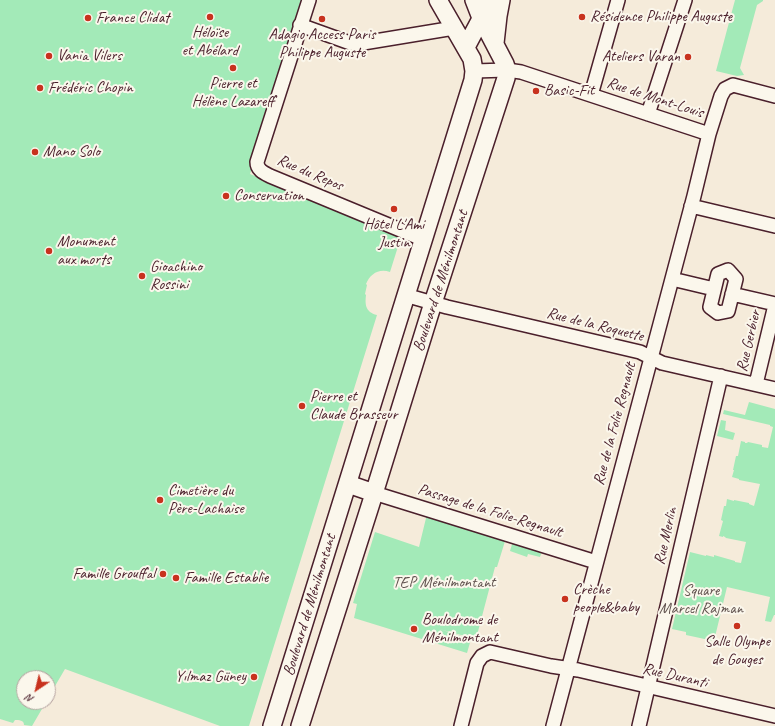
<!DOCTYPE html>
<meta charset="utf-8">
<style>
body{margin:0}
#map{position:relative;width:775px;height:726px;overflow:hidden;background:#f5ebda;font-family:Caveat,sans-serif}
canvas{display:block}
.north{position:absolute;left:16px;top:670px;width:40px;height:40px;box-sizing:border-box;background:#fbf7ec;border:1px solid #b4a19f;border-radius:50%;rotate:215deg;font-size:11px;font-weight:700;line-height:16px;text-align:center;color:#4a1f2b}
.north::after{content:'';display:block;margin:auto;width:14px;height:18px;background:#c8321e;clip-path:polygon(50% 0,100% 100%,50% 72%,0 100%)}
</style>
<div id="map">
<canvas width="775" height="726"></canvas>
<div class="north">N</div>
</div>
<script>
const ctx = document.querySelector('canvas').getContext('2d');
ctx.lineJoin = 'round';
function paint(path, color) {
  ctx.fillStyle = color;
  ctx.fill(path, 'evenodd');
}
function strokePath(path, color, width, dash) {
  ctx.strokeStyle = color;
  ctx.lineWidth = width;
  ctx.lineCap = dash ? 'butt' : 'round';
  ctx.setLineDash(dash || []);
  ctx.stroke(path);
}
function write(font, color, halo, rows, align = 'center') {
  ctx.font = font + ' Caveat,sans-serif';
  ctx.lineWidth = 4;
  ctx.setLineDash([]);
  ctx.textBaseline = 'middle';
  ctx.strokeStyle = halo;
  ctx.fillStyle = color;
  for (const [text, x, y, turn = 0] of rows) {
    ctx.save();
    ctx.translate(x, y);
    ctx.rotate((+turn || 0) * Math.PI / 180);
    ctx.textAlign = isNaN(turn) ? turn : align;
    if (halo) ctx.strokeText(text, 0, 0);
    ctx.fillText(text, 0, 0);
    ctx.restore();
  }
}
const green = new Path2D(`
 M0,0h304l-54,174 151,63 -11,35c-11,-4 -20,2 -24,12l1,1 -2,9 1,1c-1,9 -1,17 11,20l-128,411h-29l-155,-57 -17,29v-20h-24v24h22l-14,24 -8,-1c0,-5 -5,-5 -9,-5l-2,3 -13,-4z
 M735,0h28v1l-6,4 -17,63 4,7 -7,1 -21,-5z
 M749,402l26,7v206h-1l-3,7 -6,-1 5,-24 -43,-10 -13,54 -28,-6v-3l-14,-3 18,-77 16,4v-1l8,2v-2l21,6v1l6,1 5,-21 -20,-4 -1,-1 -2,-1v1l-4,-1 4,-15 -2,-1 3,-14h2l1,-7 7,2v-1l15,3v1l5,2 6,-22 -21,-4v-1l-7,-2 2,-7h-1l3,-14h2l3,-15 4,1v1h2l1,-1 14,3v2l6,1 5,-21 -3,-1v-1l-47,-11 1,-4 21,5z
 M721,420l5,1 -1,9 10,3 -2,7 -16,-4z
 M427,514l79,24 -9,29h-2l-19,72 -37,-10 32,10 -4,14 -113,-35 3,-14 -4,-1 22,-71 44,15z
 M513,541l29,10 -2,6 -12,-3 -1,3 -17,-6z`);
const minor = new Path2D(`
 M309,0l-52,162c0,8 7,11 13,14l145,60 9,3
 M300,25l50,18 7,1 97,-16
 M474,71l33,-1 14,2 188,62
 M591,95l27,-95
 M648,114l37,-114
 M691,206l84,20
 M728,270l8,9 -8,32 -10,2 -8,-6 8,-33z
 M672,279l42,10
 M732,294l43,10
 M405,295l42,12 35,8 158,37 22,11 113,26
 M756,384l19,-79
 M374,493l222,69
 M461,726l16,-63 5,-7 8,-4 61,14 27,4 197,46
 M553,726l98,-368 4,-15 39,-147 15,-62 12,-38 4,-7 8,-4 42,11
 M639,726l82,-350`);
const major = new Path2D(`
 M495,43l3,-27 3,-16
 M466,47l25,-47
 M348,484l26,9
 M272,726l201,-646 1,-9 -2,-12 -34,-59
 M300,726l72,-226 61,-197 73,-225 1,-8 -2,-6 -24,-46 -7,-18`);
const markers = [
 [210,17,4,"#c8321e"],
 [582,17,4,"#c8321e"],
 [88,18,4,"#c8321e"],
 [322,19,4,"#c8321e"],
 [49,56,4,"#c8321e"],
 [688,57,4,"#c8321e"],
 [233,68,4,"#c8321e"],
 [40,88,4,"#c8321e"],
 [536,91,4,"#c8321e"],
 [35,152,4,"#c8321e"],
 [226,196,4,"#c8321e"],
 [394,209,4,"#c8321e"],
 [49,251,4,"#c8321e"],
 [142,276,4,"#c8321e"],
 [302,406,4,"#c8321e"],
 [160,500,4,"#c8321e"],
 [163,574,4,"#c8321e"],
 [176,578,4,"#c8321e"],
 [565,599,4,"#c8321e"],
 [737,626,4,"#c8321e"],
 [414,629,4,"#c8321e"],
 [254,677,4,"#c8321e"]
];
const poiNames = [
 ["Résidence Philippe Auguste",590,17],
 ["France Clidat",96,18],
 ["Héloïse",210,33,"center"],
 ["et Abélard",210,51,"center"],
 ["Adagio Access Paris",322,35,"center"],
 ["Philippe Auguste",322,53,"center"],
 ["Vania Vilers",57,56],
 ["Ateliers Varan",680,57,"right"],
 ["Pierre et",233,84,"center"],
 ["Hélène Lazareff",233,102,"center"],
 ["Frédéric Chopin",48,88],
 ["Basic-Fit",544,91],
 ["Mano Solo",43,152],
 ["Conservation",234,196],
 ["Hôtel L'Ami",394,225,"center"],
 ["Justin",394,243,"center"],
 ["Monument",57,242],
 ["aux morts",57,260],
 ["Gioachino",150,267],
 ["Rossini",150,285],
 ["Pierre et",310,397],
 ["Claude Brasseur",310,415],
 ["Cimetière du",168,491],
 ["Père-Lachaise",168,509],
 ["Famille Grouffal",155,574,"right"],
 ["Famille Establie",184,578],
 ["Crèche",573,590],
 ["people&baby",573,608],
 ["Boulodrome de",422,620],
 ["Ménilmontant",422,638],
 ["Salle Olympe",737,642,"center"],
 ["de Gouges",737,660,"center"],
 ["Yılmaz Güney",246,677,"right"]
];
const streetNames = [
 ["Rue de Mont-Louis",655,98,18],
 ["Rue du Repos",310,173,23],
 ["Boulevard de Ménilmontant",441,281,-72],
 ["Rue de la Roquette",595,325,14],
 ["Rue Gerbier",749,341,-77],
 ["Rue de la Folie Regnault",615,424,-75],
 ["Passage de la Folie-Regnault",490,511,17],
 ["Rue Merlin",666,536,-77],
 ["Boulevard de Ménilmontant",310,605,-73],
 ["Rue Duranti",675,676,13]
];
const parkNames = [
 ["TEP Ménilmontant",444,583],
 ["Square",701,591],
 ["Marcel Rajman",701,609]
];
paint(green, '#a3eab8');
strokePath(minor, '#4a1f2b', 16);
strokePath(major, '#4a1f2b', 20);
strokePath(minor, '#fbf7ec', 13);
strokePath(major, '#fbf7ec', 17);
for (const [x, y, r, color] of markers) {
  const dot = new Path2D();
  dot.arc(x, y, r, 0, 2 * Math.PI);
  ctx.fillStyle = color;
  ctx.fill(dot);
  strokePath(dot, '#fbf7ec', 1.5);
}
write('16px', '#4a1f2b', '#fbf7ec', poiNames, 'left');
write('16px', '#4a1f2b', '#fbf7ec', streetNames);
write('16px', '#60524e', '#fbf7ec', parkNames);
</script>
